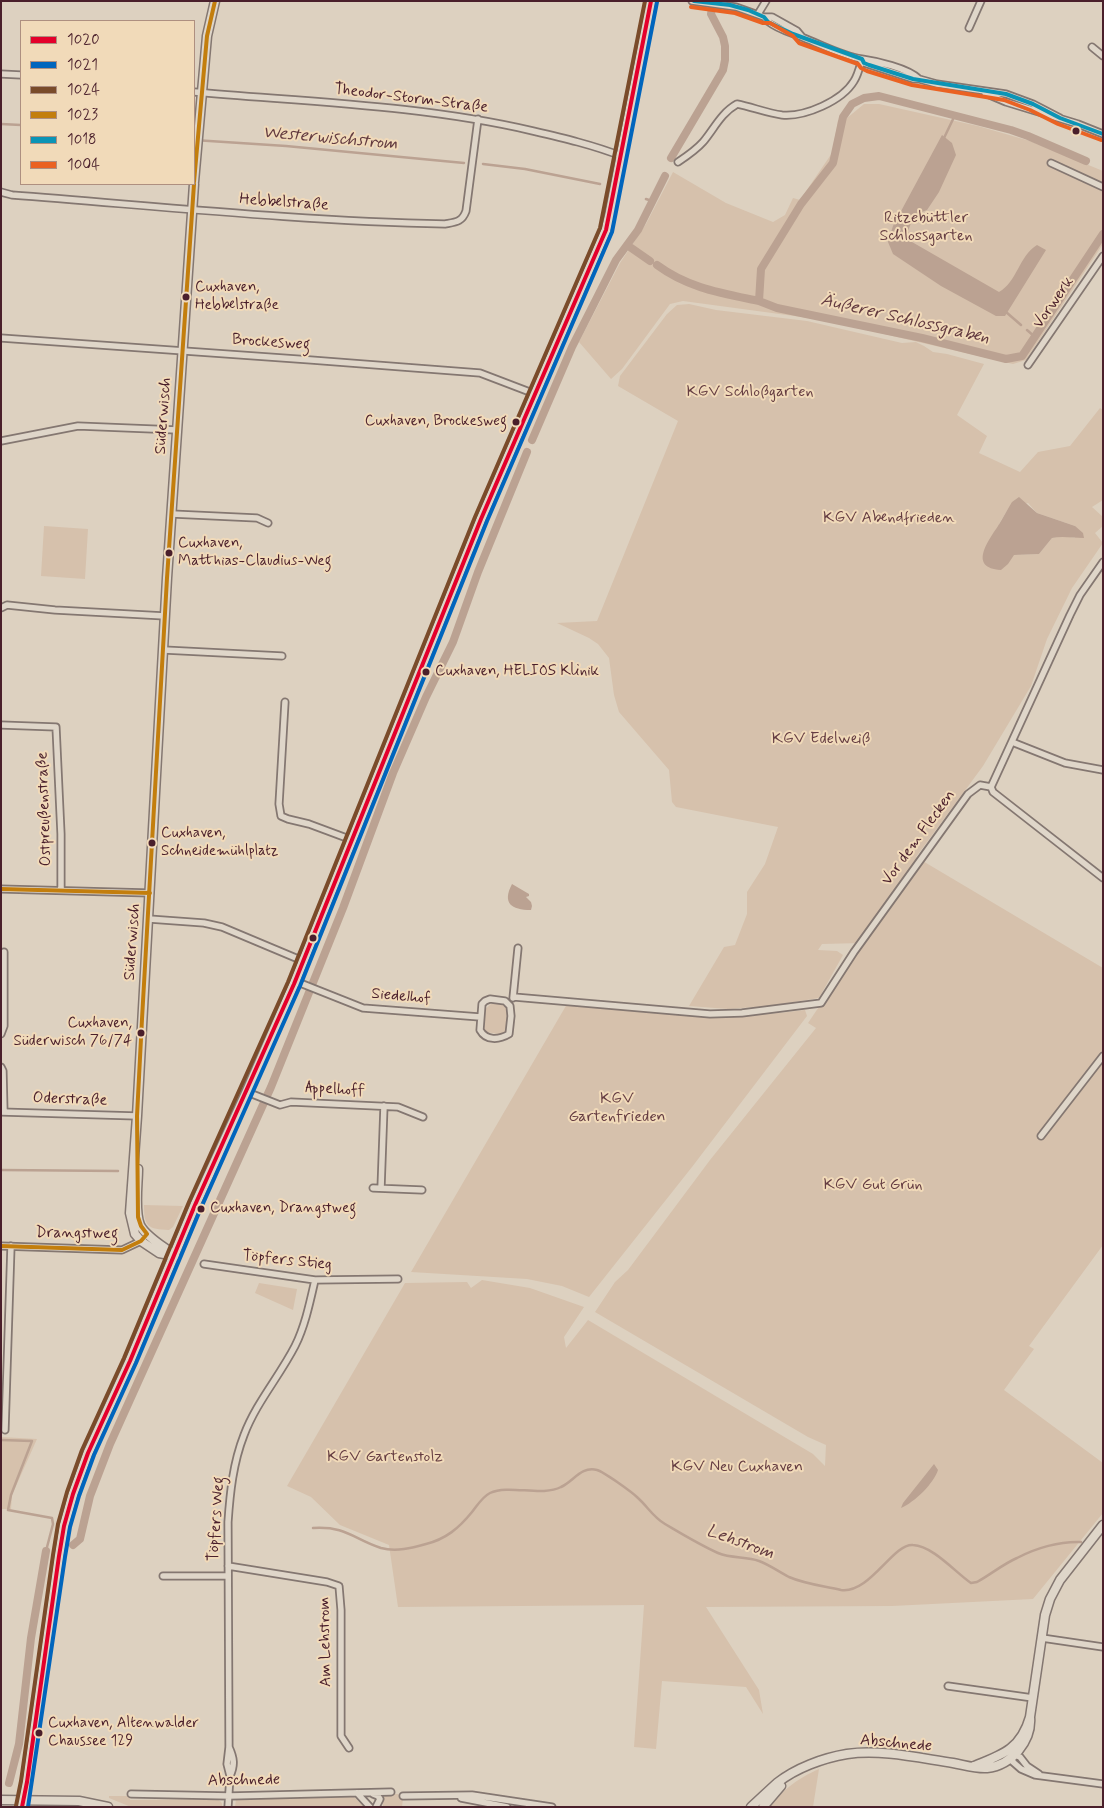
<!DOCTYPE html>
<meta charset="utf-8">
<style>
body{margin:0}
#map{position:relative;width:1104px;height:1808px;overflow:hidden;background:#ddd1c0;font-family:Mynerve,sans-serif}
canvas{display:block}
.frame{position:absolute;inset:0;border:2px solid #4a1f2b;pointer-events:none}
.legend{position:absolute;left:20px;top:20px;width:175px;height:165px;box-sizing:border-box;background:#f1dab9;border:1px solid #ae8f80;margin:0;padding:6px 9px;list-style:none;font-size:15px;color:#4a1f2b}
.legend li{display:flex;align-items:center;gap:10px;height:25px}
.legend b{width:25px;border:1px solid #ae8f80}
</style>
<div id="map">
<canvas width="1104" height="1808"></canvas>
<div class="frame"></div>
<ul class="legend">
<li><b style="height:6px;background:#e4002b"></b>1020</li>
<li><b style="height:6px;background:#0065bd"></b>1021</li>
<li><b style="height:6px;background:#7a4b2a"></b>1024</li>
<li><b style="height:6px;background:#c37e0d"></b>1023</li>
<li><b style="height:6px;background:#0b94b6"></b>1018</li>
<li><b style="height:6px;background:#ea6222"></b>1004</li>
</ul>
</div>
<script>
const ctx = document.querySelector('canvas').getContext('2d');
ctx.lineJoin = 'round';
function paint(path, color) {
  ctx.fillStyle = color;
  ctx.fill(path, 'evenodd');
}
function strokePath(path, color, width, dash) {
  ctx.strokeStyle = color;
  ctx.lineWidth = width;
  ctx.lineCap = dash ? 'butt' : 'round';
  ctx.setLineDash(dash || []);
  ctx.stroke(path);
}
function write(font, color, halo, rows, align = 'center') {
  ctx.font = font + ' Mynerve,sans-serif';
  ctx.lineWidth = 4;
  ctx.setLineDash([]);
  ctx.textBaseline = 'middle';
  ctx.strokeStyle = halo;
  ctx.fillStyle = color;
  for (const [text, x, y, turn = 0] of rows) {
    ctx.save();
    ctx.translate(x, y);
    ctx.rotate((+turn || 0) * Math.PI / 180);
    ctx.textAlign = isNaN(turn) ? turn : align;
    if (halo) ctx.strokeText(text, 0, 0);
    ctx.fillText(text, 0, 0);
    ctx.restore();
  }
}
const green = new Path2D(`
 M864,104h15l99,22 52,15 73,30v73l-77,116 -13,4 -168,-39 -36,-7 -126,-17 -13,3 -48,65 -11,10 -32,-37 41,-79 26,-39 27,-52 53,31 47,19 12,-7 8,-17 7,2 32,-47 6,-33 9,-2z
 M689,304l27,6 91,11 95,22 14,-1 8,4 9,6 14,2 37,10 -27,51 30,21 -8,17 41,19 18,-20 32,-6 30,-38 3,2v90l-11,7 11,10v9l-8,7 8,10 -31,45 -25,51 -16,47 -48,80 -67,91 187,111v277l-74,101 5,3 -30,41 99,73v50l-70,86 -141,7 -186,1 53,83 4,24 -17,-27 -84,-6 -6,68 -22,-2 10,-142 -246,2 -9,-62 -49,-20 -29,-28 -24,-11 118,-203 62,-1 4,6 11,-8 48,8 54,19 -20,30 2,11 22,-28 225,134 12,12 1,-21 -18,-8 -213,-125 20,-30 13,-12 82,-110 106,-132 -8,-5 54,-80 -40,1 -4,6 19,1 6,4 -24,43 -50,8 -41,3 -39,-3 35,-59 11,-2 12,-31v-22l18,-28 13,-37 -102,-20 -4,-5 -3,-32 -50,-58 -5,-17 -5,-37 -11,-14 -9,-6 -32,-15 40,-2 81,-200 -60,-35 2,-10 47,-62 10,-9zM1028,503l9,10 38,13v12l-11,-2 -12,2 -13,16 -25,1 -15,-31 9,-15z
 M44,526l44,3 -3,50 -44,-3z
 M491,1004h11l5,3v20l-4,8 -16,-3 -5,-4 1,-17z
 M567,1004c80,10 158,17 238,6l2,6 -115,151 -103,130 -27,-11 -35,-7 -116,-7z
 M144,1205l39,1 -10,21 -4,3c-21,-1 -25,-3 -25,-25z
 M259,1283l38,6 -4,21 -38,-17z
 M1,1437l36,2 -25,56 -1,14h-10z
 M819,1769l-6,38h-44c16,-19 28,-28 50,-38z
 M382,1794h16l5,5 -1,8h-19z
 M109,1796h21v4l87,-1c3,2 6,3 5,8h-91l-22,-9z
 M353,1796l11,11h-129l1,-8 7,-1z`);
const water = new Path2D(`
 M942,135l10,8 4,12 -17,37 -12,18 -13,5 -6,16 4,11 87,50c18,-10 20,-36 38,-47l9,5 -41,66h-9l-55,-30 -48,-32 -5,-12 5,-16z
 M1019,497l18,16 38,13 8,7 1,5c-12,0 -21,-2 -32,0l-13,16 -25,1 -6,9 -7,6c-33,-2 -13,-29 -3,-44 5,-8 9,-16 14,-24z
 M512,884l17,10v2l-3,1 5,5 1,4 -1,4c-20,0 -29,-7 -19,-26z
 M934,1464l4,6c-4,13 -23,32 -37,38l2,-5z`);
const stream = new Path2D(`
 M1,124l20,1
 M944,138l11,-23
 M194,140l92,6 178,17
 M483,164l42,5 75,15
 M646,199l6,2
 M1006,312l15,13
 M1027,330l8,7
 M1,1170l117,1
 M1,1440l31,1 -21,54 -3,15 44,8 1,6 -7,27
 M313,1528c34,-2 40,11 68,20 15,4 31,0 45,-4 20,-5 33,-16 46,-32 5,-6 10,-15 18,-19 19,-9 52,4 71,-6 13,-6 20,-21 36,-17 7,2 35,22 41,28 10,9 15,19 27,26 17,10 35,21 53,29 14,6 28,3 41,8 11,4 20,11 30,16 16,7 35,9 52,13 29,4 52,-47 72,-45 20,1 42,27 58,38l6,-1c13,-7 26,-18 40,-24 19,-10 43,-17 64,-16`);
const canal = new Path2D(`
 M671,158l52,-88 2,-10v-14l-2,-9 -12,-23 2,-13
 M627,245l23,16
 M657,265c31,23 64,28 102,36l2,-32 40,-65 32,-41 10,-46 9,-13 12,-6 15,-2 132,34 17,6 58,25
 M759,301l18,7 145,30 84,21 16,-3 81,-122
 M532,440l40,-93 44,-87 22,-30 27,-54
 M73,1545l7,-6 10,-43 20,-52 161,-357 72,-179 50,-135 33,-76 27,-55 25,-70 49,-120
 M9,1783l10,-39 12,-106 15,-87`);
const street = new Path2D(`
 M692,1l44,6 28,10h8l25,14 5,6
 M758,14l8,-13
 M764,17c2,1 3,4 5,5 10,8 24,11 35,16 18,7 38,18 58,21 14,2 46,9 57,20
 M969,28l12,-27
 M1092,47l11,9
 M862,59l2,4 49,16h6l18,5 69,10 27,10 27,14
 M1,74l20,1
 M194,92c113,10 228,13 339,39 30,7 60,14 88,25
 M985,93l21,9 72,22 25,10
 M678,162c9,-6 18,-12 25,-20 11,-13 18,-29 34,-38 15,3 30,9 45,11 23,2 60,-14 72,-34 4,-6 6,-15 8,-22
 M1051,163l52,24
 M1,192l11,3c145,11 289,26 433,29 11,-2 17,-2 21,-13l12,-92
 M1,338l310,22 169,13 55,21
 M1028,365l75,-109
 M1,441l77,-15 99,4
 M172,514l85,4 11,5
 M1,608l6,-3 48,5 110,6
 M164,650l118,6
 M285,702l-6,102 2,12 7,3 21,5 43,16
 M1,725l55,2 5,107v56
 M1012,742l53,21 38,7
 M991,787l79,-172 10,-20 23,-33
 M991,787l2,5 110,86
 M1,889l149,4
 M149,919l55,4 18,4 81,34
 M295,981l68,27 117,9
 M514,997l196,17 32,-1 79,-10 33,-51 114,-158 12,-9 11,2
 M513,998l5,-50
 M490,999l15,2 5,5 1,10 -2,18c-10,6 -23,7 -29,-4l2,-26 3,-3z
 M1,1034l3,-8v-74
 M1,1067l2,4 1,41
 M247,1092l33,13 11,-3 107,5 25,10
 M1,1112l136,4
 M1041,1136l62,-80
 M373,1188l49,2
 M381,1188l3,-82
 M1,1246l121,4 19,-9 2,-2
 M204,1264l111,16 83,-1
 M5,1430l6,-184
 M228,1566l99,16 12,4 2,24v126l8,12
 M163,1576h65
 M1042,1638l61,9
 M948,1686l85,12
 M229,1747c5,11 6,18 1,29
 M1011,1754l9,3 7,9 12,8
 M1012,1756l1,6 8,7 14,6 68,9
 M357,1793l13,14
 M131,1794l99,2 161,-4
 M373,1794l5,2 2,3 -4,8
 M403,1796l69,-1 80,12
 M461,1798l46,9
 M228,1807l2,-31 -3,-12 2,-17 -1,-225c2,-29 5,-59 16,-87 12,-32 35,-58 51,-89 10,-20 15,-44 20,-66`);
const secondary = new Path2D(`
 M194,182l13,-146 8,-35
 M138,1169c0,15 -4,42 2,56 6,12 23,21 33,29
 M175,1256l-16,-3 -18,-12 -6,-7 -5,-21 7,-97 30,-538 27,-394
 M974,1766c28,-11 47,-17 56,-49l15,-102 5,-16 10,-19 43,-55
 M1,1800l78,1 29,6
 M751,1807c9,-8 17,-16 26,-24 19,-15 46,-25 70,-29 35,-5 72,4 106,9 11,2 24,6 34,5 25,-3 45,-27 43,-51
 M763,1807l18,-21`);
const primary = new Path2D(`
 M22,1807l5,-25 32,-226 5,-30 9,-32 15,-41 42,-92 65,-156 52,-113 47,-108 187,-465 125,-289 4,-16 41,-213`);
const bus1 = new Path2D(`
 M22,1807l5,-25 32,-226 5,-30 9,-32 15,-41 42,-92 65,-156 99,-221 187,-465 125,-289 45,-229`);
const bus2 = new Path2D(`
 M28,1807l37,-250 5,-30 9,-31 15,-41 42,-92 65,-155 99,-222 187,-465 125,-289 45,-230`);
const bus3 = new Path2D(`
 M16,1806l5,-25 32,-226 5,-31 9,-32 15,-42 42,-92 65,-156 99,-220 187,-465 125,-289 45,-227`);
const bus4 = new Path2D(`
 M194,182l13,-146 8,-35
 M1,889l149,4
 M1,1246l121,4 19,-9 6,-7 -6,-8 -3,-9 -1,-101 5,-97 25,-441 27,-394`);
const bus5 = new Path2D(`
 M694,1l36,4 18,5 16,7 4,5 25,12 69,25 2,4 5,2 44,14 93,15 27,10 27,14 43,16`);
const bus6 = new Path2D(`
 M691,7l44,6 28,10h7l23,13 6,7 59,21 3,4 6,3 45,14 92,15 26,10 28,14 43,16`);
const markers = [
 [1076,131,4.5,"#4a1f2b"],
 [186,297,4.5,"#4a1f2b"],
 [516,422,4.5,"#4a1f2b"],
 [169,553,4.5,"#4a1f2b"],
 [426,672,4.5,"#4a1f2b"],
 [152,843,4.5,"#4a1f2b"],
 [313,938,4.5,"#4a1f2b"],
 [141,1033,4.5,"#4a1f2b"],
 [201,1209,4.5,"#4a1f2b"],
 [39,1733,4.5,"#4a1f2b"]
];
const busNames = [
 ["Cuxhaven,",195,288],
 ["Hebbelstraße",195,306],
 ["Cuxhaven, Brockesweg",507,422,"right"],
 ["Cuxhaven,",178,544],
 ["Matthias-Claudius-Weg",178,562],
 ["Cuxhaven, HELIOS Klinik",435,672],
 ["Cuxhaven,",161,834],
 ["Schneidemühlplatz",161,852],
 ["Cuxhaven,",132,1024,"right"],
 ["Süderwisch 76/74",132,1042,"right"],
 ["Cuxhaven, Drangstweg",210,1209],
 ["Cuxhaven, Altenwalder",48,1724],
 ["Chaussee 129",48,1742]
];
const streetNames = [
 ["Theodor-Storm-Straße",411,99,7],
 ["Hebbelstraße",284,203,4],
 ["Vorwerk",1054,303,-55],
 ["Brockesweg",271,343,4],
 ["Süderwisch",164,416,-86],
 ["Ostpreußenstraße",45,809,-92],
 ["Vor dem Flecken",919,838,-54],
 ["Süderwisch",133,942,-86],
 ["Siedelhof",401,997,5],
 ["Appelhoff",335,1090,3],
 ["Oderstraße",70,1100,2],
 ["Drangstweg",77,1234,1],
 ["Töpfers Stieg",287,1261,6],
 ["Töpfers Weg",217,1519,-86],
 ["Am Lehstrom",326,1642,-91],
 ["Abschnede",896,1744,5],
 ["Abschnede",244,1781,-1]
];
const parkNames = [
 ["Ritzebüttler",926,219],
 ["Schlossgarten",926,237],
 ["KGV Schloßgarten",750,393],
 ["KGV Abendfrieden",889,519],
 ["KGV Edelweiß",821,740],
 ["KGV",617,1100],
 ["Gartenfrieden",617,1118],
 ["KGV Gut Grün",873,1186],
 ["KGV Gartenstolz",385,1458],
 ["KGV Neu Cuxhaven",737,1468]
];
const waterNames = [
 ["Westerwischstrom",330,139,5],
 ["Äußerer Schlossgraben",905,320,13],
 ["Lehstrom",740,1543,20]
];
paint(green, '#d6c1ac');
paint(water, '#bba292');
strokePath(stream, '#bba292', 2.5);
strokePath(canal, '#bba292', 8);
strokePath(street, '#847771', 9);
strokePath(secondary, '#847771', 11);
strokePath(primary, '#847771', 12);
strokePath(street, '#dfd6c9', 5.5);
strokePath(secondary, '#dfd6c9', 8);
strokePath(primary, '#dfd6c9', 9);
strokePath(bus1, '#e4002b', 4);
strokePath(bus2, '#0065bd', 4);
strokePath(bus3, '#7a4b2a', 4);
strokePath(bus4, '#c37e0d', 4);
strokePath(bus5, '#0b94b6', 4);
strokePath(bus6, '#ea6222', 4);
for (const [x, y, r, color] of markers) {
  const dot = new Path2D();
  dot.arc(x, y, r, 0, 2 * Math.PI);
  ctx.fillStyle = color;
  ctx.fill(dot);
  strokePath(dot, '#f1dab9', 2);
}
write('15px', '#4a1f2b', '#f1dab9', busNames, 'left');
write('16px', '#4a1f2b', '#f1dab9', streetNames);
write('16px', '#653d42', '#f1dab9', parkNames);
write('italic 18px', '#633b40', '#f1dab9', waterNames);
</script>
